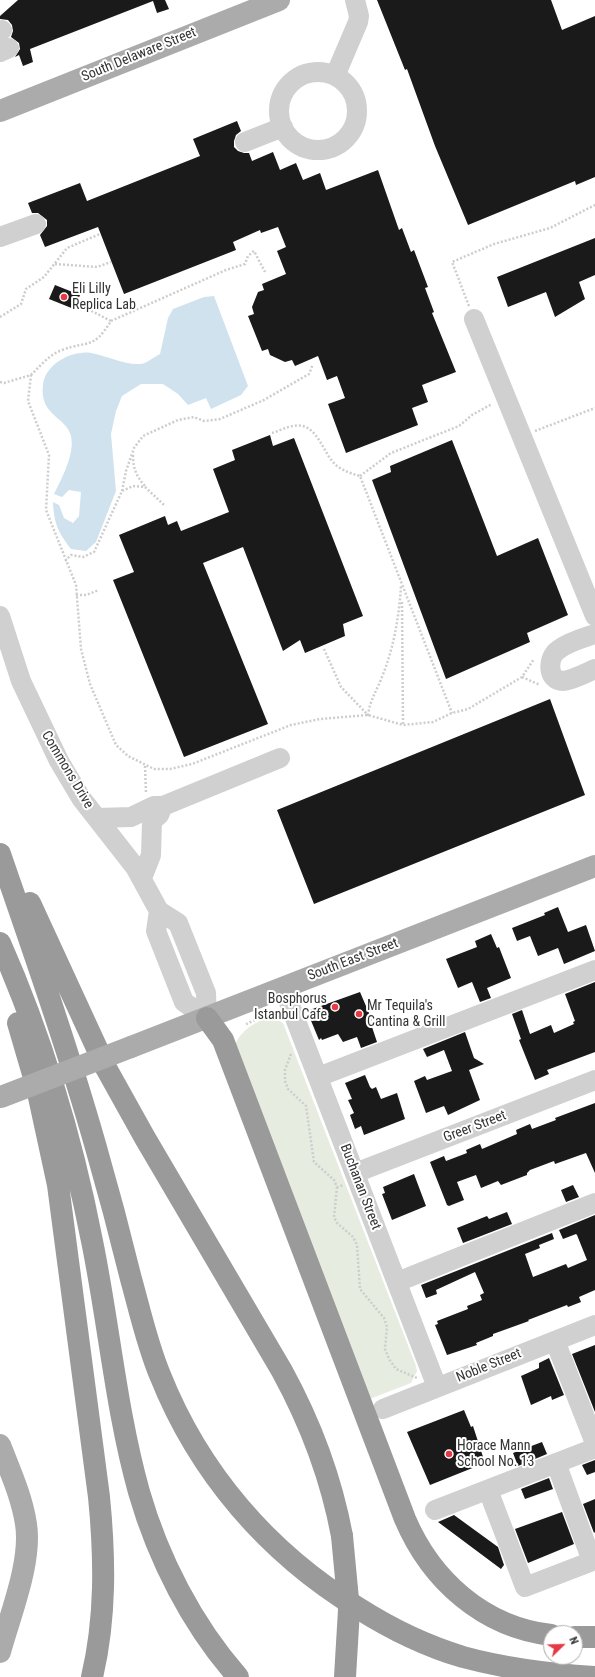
<!DOCTYPE html>
<style>
body{margin:0}
#map{position:relative;width:595px;height:1677px;overflow:hidden;background:#fff;font-family:"Roboto Condensed",sans-serif}
canvas{display:block}
.north{position:absolute;left:543px;top:1625px;width:40px;height:40px;box-sizing:border-box;background:#fff;border:1px solid #adadad;border-radius:50%;rotate:67deg;font-size:11px;font-weight:700;line-height:16px;text-align:center;color:#333}
.north::after{content:'';display:block;margin:auto;width:14px;height:18px;background:#e63946;clip-path:polygon(50% 0,100% 100%,50% 72%,0 100%)}
</style>
<div id="map">
<canvas width="595" height="1677"></canvas>
<div class="north">N</div>
</div>
<script>
const ctx = document.querySelector('canvas').getContext('2d');
ctx.lineJoin = 'round';
function paint(path, color) {
  ctx.fillStyle = color;
  ctx.fill(path, 'evenodd');
}
function strokePath(path, color, width, dash) {
  ctx.strokeStyle = color;
  ctx.lineWidth = width;
  ctx.lineCap = dash ? 'butt' : 'round';
  ctx.setLineDash(dash || []);
  ctx.stroke(path);
}
function write(font, color, halo, rows, align = 'center') {
  ctx.font = font + ' "Roboto Condensed",sans-serif';
  ctx.lineWidth = 4;
  ctx.setLineDash([]);
  ctx.textBaseline = 'middle';
  ctx.strokeStyle = halo;
  ctx.fillStyle = color;
  for (const [text, x, y, turn = 0] of rows) {
    ctx.save();
    ctx.translate(x, y);
    ctx.rotate((+turn || 0) * Math.PI / 180);
    ctx.textAlign = isNaN(turn) ? turn : align;
    if (halo) ctx.strokeText(text, 0, 0);
    ctx.fillText(text, 0, 0);
    ctx.restore();
  }
}
const green = new Path2D(`
 M273,1017l10,6 133,343 1,5 -6,12 -44,17 -133,-354c8,-17 21,-25 39,-29z`);
const water = new Path2D(`
 M214,296l34,90 -7,9 -30,14 -5,-11 -18,7 -10,-11 -15,-10h-22l-19,12 -6,15 -5,23 5,57 -20,51 -10,9 -15,-2c-13,-17 -17,-25 -18,-47l6,3 5,13 9,5 6,-7 2,-24 -12,-2 -7,7 -8,-3c8,-16 21,-40 17,-58 -4,-19 -32,-20 -28,-51 2,-20 28,-35 48,-32 17,3 32,12 50,11 6,-1 13,-7 19,-10l8,-36 5,-9 31,-12z`);
const building = new Path2D(`
 M18,0h147l4,9 -12,4 -4,-12 -123,48 3,13 -10,4 -4,-11 -4,2 5,-8 -1,-6 -8,-6 2,-6 -1,-6 -4,-5 -8,-1v-3z
 M377,0h174l11,30 33,-14v161l-19,8 -1,-4 -107,44 -33,-79 -28,-77 -2,1z
 M237,121l4,10 -5,4 -2,6v6l4,4 6,2h5l3,8 21,-9 7,18 16,-7 7,17 17,-7 6,17 52,-20 21,60 3,-2 9,24 3,-2 14,37 -3,1 9,24 -2,1 24,59 -34,13 6,17 -16,6 6,17 -72,28 -18,-49 17,-6 -8,-22 -10,4 -9,-24 -23,10 -3,-6 -7,2 -15,-7 -2,-6 -6,2 -14,-35 6,-2 -2,-7 6,-15 6,-2 -2,-6 24,-10 -9,-23 9,-4 -8,-20 -17,6 -1,-3 -27,12 3,8 -112,44 -26,-67 -53,20 -5,-12 7,-9v-6l-9,-7h-6l-4,-10 52,-20 7,18 113,-45 -7,-17z
 M595,238v37l-16,7 6,17 -30,18 -9,-25 -38,15 -11,-30z
 M55,285l25,10 -6,14 -25,-10z
 M270,435l3,11 21,-8 69,178 -20,8 2,12 -40,17 -5,-13 -17,11 -40,-104 -40,16 65,161 -84,33 -71,-177 21,-8 -15,-37 46,-19 3,9 9,-4 4,10 48,-19 -16,-43 22,-9 -3,-10z
 M452,440l45,116 41,-18 30,77 -41,18 3,9 -84,37 -74,-199 19,-8 -1,-6z
 M550,699l35,96 -271,109 -37,-94z
 M558,907l10,25 18,-7 9,26 -31,13 -6,-16 -20,8 -8,-20 -13,5 -5,-13 33,-13 -1,-2z
 M491,934l6,14 2,-1 12,31 -24,10 4,10 -11,4 -8,-20 -14,6 -12,-29 31,-12 -2,-6z
 M595,982v70l-48,18 2,4 -14,6 -16,-40 2,-1 -9,-25 10,-4 8,24 21,-9 3,8 20,-9 -1,-2 2,-1 -10,-27z
 M360,992l12,28 -2,1 7,21 -16,6 -4,-11 -14,5 -5,-8 -16,6 -1,-2 -2,2 -12,-29z
 M465,1032l9,26 10,6 -15,6 11,30 -32,15 -4,-9 -18,7 -12,-32 11,-5 2,4 25,-9 -8,-21 -17,7 -4,-8z
 M365,1075l5,12 2,2 4,-2 5,12 16,-6 8,26 -41,16 -3,-9 -6,3 -5,-14 4,-2 -6,-13 4,-1 -7,-16z
 M595,1103v70l-9,-20 -31,11 -1,-3 -24,9 -3,3v2l-26,10 -3,-4 -17,7 -5,-13 -19,7 7,18 -15,6 -2,-1 -17,-43 14,-6 2,5 21,-8 -1,-3 14,-6 2,5 35,-15 -1,-4 14,-6 2,5 24,-9 -1,-2z
 M414,1174l12,32 -34,14 -10,-26 3,-1 -2,-6z
 M573,1185l6,12 -13,5 -5,-12z
 M507,1212l5,12 -49,19 -6,-15 30,-12 2,3z
 M595,1215v75l-16,7 2,5 -13,5 -1,-2 -39,15 1,1 -36,13v2l-17,7 1,2 -30,10 -12,-30 3,-1 -1,-3 31,-12 -1,-3 15,-6 -2,-5 4,-2 -9,-21 -39,18 1,4 -11,4 -5,-13 131,-52 2,6 -15,6 1,3 -15,6 8,23 33,-13 2,4 19,-8 -10,-25 -1,-1 -13,5 -4,-9z
 M595,1345v67l-23,-58z
 M549,1358l15,37 -12,5 -1,-4 -20,9 -10,-29 18,-8v-5z
 M464,1410l7,17 2,-1 12,37 -55,22 -23,-53z
 M542,1442l5,12 -29,12 -5,-13z
 M595,1460v12l-8,3 -5,-10z
 M549,1478l4,11 -28,10 -4,-10z
 M595,1499v33l-1,1 -11,-29z
 M562,1512l12,32 -46,19 -13,-34z
 M454,1515l44,32 6,18 -3,4 -63,-47z`);
const path = new Path2D(`
 M55,264l42,3 14,-5
 M469,306l-17,-44 42,-18 56,-16 45,-23
 M0,317l21,-13 5,-15 18,-12 23,-29 33,-14
 M111,321l115,-51 19,-6 3,-8 6,-5 11,21
 M31,375c9,-9 19,-21 31,-25 27,-10 31,0 49,-29l-29,-15
 M0,382l4,1 27,-8 -3,26 21,54 -3,55 30,75 5,64 9,35 26,61 12,11 26,13h16l22,-5 99,-39 29,-6 48,-4 35,10 30,-3 19,-9 16,-4 54,-32 12,-18
 M535,431l60,-23
 M272,433c7,-2 14,-6 21,-7 25,-5 29,28 44,40 7,5 15,8 23,10l92,237
 M133,455c0,13 3,21 12,31
 M360,476l31,-23 68,-27 13,-11 20,-11
 M122,491l4,-20 8,-23 9,-12 35,-16 16,-3 10,4 16,-2 44,-19 45,-26 4,-10
 M65,561l6,-6 12,2 11,-5 28,-61 11,-5 12,1 19,18
 M76,595h10l13,-5
 M402,602l1,123
 M324,649l17,38 27,28c2,-15 9,-25 14,-38 12,-30 17,-60 19,-91
 M522,677l18,8
 M145,766l1,27
 M246,1024c10,-4 22,-12 32,-7
 M291,1054l-6,16v11l3,8 18,17 8,56 20,18 3,7 7,-2
 M337,1187l-3,30 3,6 16,14 4,8 3,44 24,29 3,9 -2,22 4,10 7,10 21,9`);
const minor = new Path2D(`
 M0,31l2,-1
 M0,52l9,-4
 M279 111a39 39 0 1 1 78 0a39 39 0 1 1-78 0Z
 M335,76l23,-54 1,-6 -4,-16
 M245,142l38,-15
 M0,237l36,-13
 M474,319l121,297
 M0,616l21,65 38,80 22,37 54,69 24,44 19,12 28,70 1,25
 M595,634c-12,4 -27,8 -37,16 -11,8 -11,31 5,31 10,-1 23,-8 32,-12
 M97,818l34,-1 23,-11h9l117,-48
 M142,878l9,-23 1,-34 7,-6 4,-9
 M159,911l-3,20 28,71 23,16
 M283,987l154,400
 M318,1077l277,-107
 M355,1173l240,-93
 M397,1282l198,-79
 M555,1341l40,102
 M383,1409l212,-84
 M556,1463l36,98
 M488,1490l37,97 70,-27
 M435,1510l160,-62`);
const major = new Path2D(`
 M0,111l279,-111
 M131,1047l464,-181
 M0,1445c10,26 22,52 26,79 6,38 -16,91 -26,128`);
const highway = new Path2D(`
 M0,854c33,96 67,192 95,290 13,45 25,90 36,135 9,32 16,65 29,96 39,98 108,178 198,233 33,21 68,38 105,49 44,12 87,17 132,20
 M30,903l76,165 39,70 137,233c29,53 49,106 60,165
 M0,943c42,95 72,196 92,298 17,83 24,169 47,251 19,66 53,133 99,185
 M207,1018l16,22 182,479c26,61 78,108 146,116
 M18,1023l19,65 21,97 41,312c6,61 7,121 -7,180
 M575,1637h20`);
const majorBridge = new Path2D(`
 M1,1097l130,-50`);
const highwayBridge = new Path2D(`
 M342,1536l7,74 -4,67`);
const markers = [
 [64,297,4,"#e63946"],
 [335,1007,4,"#e63946"],
 [359,1014,4,"#e63946"],
 [449,1454,4,"#e63946"]
];
const streetNames = [
 ["South Delaware Street",139,55,-22],
 ["Commons Drive",67,770,59],
 ["South East Street",353,960,-21],
 ["Greer Street",475,1127,-21],
 ["Buchanan Street",360,1187,69],
 ["Noble Street",489,1366,-22]
];
const poiNames = [
 ["Eli Lilly",72,289],
 ["Replica Lab",72,305],
 ["Bosphorus",327,999,"right"],
 ["Istanbul Cafe",327,1015,"right"],
 ["Mr Tequila's",367,1006],
 ["Cantina & Grill",367,1022],
 ["Horace Mann",457,1446],
 ["School No. 13",457,1462]
];
paint(green, '#e6ecdf');
paint(water, '#cfe2ee');
paint(building, '#1a1a1a');
strokePath(path, '#cdcdcd', 2.5, [2, 2]);
strokePath(minor, '#d0d0d0', 20);
strokePath(major, '#ababab', 22);
strokePath(highway, '#9a9a9a', 22);
strokePath(majorBridge, '#ababab', 22);
strokePath(highwayBridge, '#9a9a9a', 22);
for (const [x, y, r, color] of markers) {
  const dot = new Path2D();
  dot.arc(x, y, r, 0, 2 * Math.PI);
  ctx.fillStyle = color;
  ctx.fill(dot);
  strokePath(dot, '#fff', 1.5);
}
write('14px', '#333', '#fff', streetNames);
write('14px', '#333', '#fff', poiNames, 'left');
</script>
